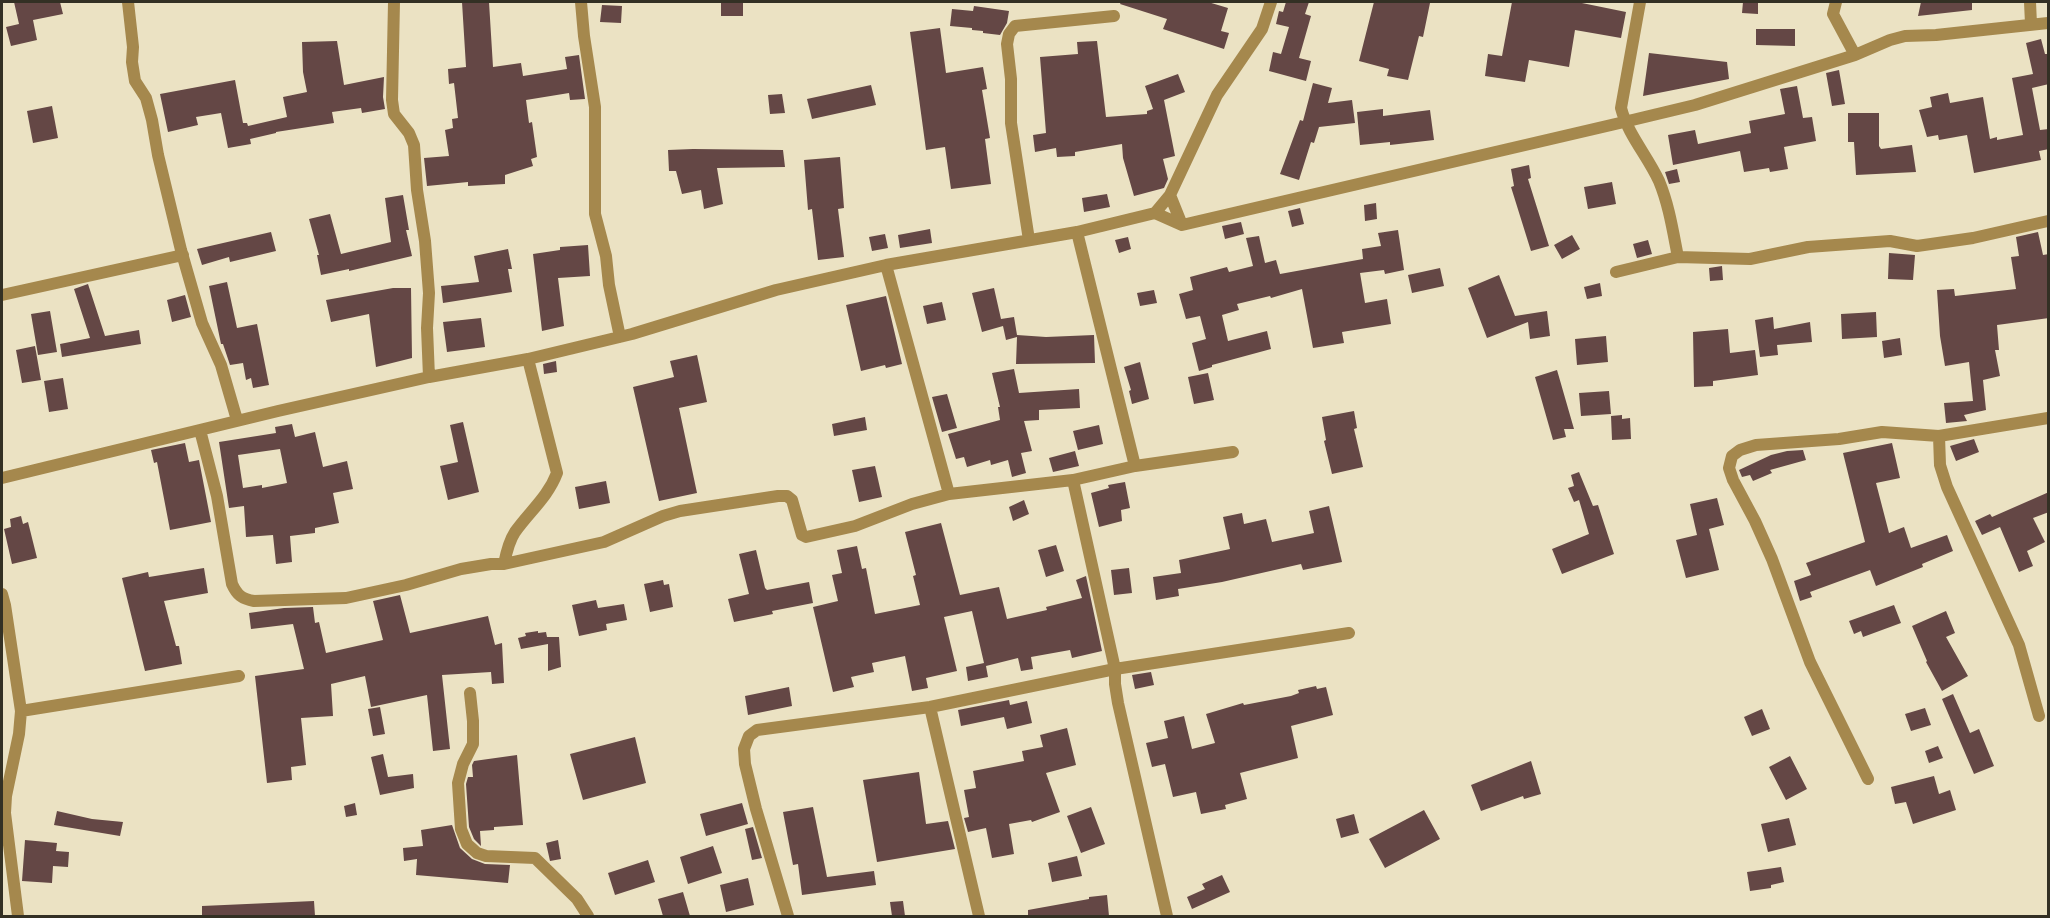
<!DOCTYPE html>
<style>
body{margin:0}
#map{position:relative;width:2050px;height:918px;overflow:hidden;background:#ebe2c3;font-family:Commissioner,sans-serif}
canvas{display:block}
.frame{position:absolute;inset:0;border:3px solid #333024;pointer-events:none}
</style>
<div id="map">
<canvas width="2050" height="918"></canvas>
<div class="frame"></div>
</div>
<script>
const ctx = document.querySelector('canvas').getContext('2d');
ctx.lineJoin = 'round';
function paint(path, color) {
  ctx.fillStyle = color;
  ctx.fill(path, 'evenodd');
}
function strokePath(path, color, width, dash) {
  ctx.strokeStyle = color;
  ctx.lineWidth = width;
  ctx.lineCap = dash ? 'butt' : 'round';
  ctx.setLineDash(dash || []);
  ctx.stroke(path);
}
const building = new Path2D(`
 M14,2h46l3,12 -30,6 4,20 -26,6 -5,-19 13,-3z
 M462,2h27l4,65 28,-4 2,13 44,-7 -2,-12 14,-2 6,44 -15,1 -1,-7 -43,7 3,23 3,-1 5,35 -6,2 2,7 -28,9v9l-37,2v-4l-41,4 -3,-28 25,-2 -4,-26 8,-2 -1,-9 6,-1 -4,-35 -5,1 -1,-15 18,-2z
 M721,2h22v14h-22z
 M1121,2h87l20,6 -7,23 8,2 -5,16 -61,-20 4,-10 -47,-15z
 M1286,2h23l-4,12 6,2 -12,42 12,3 -5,20 -37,-10 4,-19 8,2 8,-27 -13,-3 3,-13 4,1z
 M1374,2l56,1 -7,34 -4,-1 -11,44 -21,-4 2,-7 -30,-8z
 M1512,2h65l49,10 -5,26 -46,-8 -6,37 -40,-7 -4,22 -40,-6 3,-22 14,2z
 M1743,2h15v12l-16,-1z
 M1921,2h51v8l-54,6z
 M602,5l20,1 -1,17 -21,-1z
 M974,6l35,5 -2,12 -7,12 -17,-2v-2l-11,-1v-2l-22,-2 2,-17 21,2z
 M940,28l6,45 37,-6 4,22 -5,1 8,48 -5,1 6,45 -40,5 -6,-42 -19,3 -16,-118z
 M1756,29h39v17l-39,-1z
 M2041,39l4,15h4v30l-17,4 8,42 9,-1v20l-10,2 2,9 -67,13 -7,-38 -28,5 -1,-5 -11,2 -8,-27 13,-3 -2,-10 18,-4 2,10 33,-6 7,42 7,-2v3l26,-5 -11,-57 21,-4 -7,-31z
 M337,41l7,44 40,-8 -1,20 2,12 -23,4 -1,-5 -29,4 2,11 -58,9v1l-26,6 1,5 -23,4 -7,-35 -25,4 2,8 -30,7 -8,-38 75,-14 8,43h4l1,3 39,-9 -4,-20 24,-5 -4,-20 -1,-30z
 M1097,41l9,76 41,-3v-3l6,-2 -8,-23 33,-12 7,18 -21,8 11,56 -12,3 5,20 -4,9 -30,8 -11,-38 -1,-14 -47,8v4l-18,1 -1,-9 -21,4 -2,-17 13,-2 -6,-76 38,-3 -1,-12z
 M1649,53l78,9 2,17 -86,17z
 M1839,70l6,34 -13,2 -6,-33z
 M1313,83l19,5 -4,15 24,-3 3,23 -36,4 -5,16 -3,-1 -12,38 -19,-6 20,-54 3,1z
 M871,85l5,20 -64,14 -5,-20z
 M1797,86l6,32 9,-1 4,24 -32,6 4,22 -18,3 -1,-4 -25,4 -4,-21 -67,14 -5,-30 27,-5 3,14 53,-11 -2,-12 36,-7 -5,-25z
 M782,94l3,19 -15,1 -2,-19z
 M52,106l6,32 -25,5 -6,-32z
 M1383,109v7l47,-6 4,30 -44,5v-3l-30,3 -3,-33z
 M1848,113h31v33l2,3 31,-4 4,27 -60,3 -2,-33h-6z
 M693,149l90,1 2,17 -68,1 6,36 -19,5 -3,-19 -19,4 -6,-23h-7l-1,-21z
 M840,157l4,51 -6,1 6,48 -26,3 -6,-51 -4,1 -4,-50z
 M1529,165l2,13 -3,1 21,67 -18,5 -20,-64 3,-1 -3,-17z
 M1677,169l3,13 -11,2 -4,-12z
 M1612,182l4,22 -28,5 -4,-22z
 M1107,194l3,13 -26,5 -2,-14z
 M403,195l6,35h-3l6,26 -63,15v-2l-28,6 -4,-20h2l-10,-36 21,-5 11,40 50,-12 -6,-44z
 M1376,203l1,16 -12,2 -1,-16z
 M1300,208l4,16 -12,3 -4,-16z
 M1241,222l3,12 -19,5 -3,-13z
 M930,229l2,14 -32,5 -2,-13z
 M1398,230l6,40 -19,4 -1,-4 -24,3 5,30 22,-4 4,25 -49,8 2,11 -31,5 -11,-59 -31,9 -1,-2 -33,8 2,6 -17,5 6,26 39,-10 4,18 -59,16v2l-13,4 -7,-28 14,-4 -6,-23 -14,3 -7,-25 14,-4 -3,-13 37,-10 2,5 24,-6 -7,-28 13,-2 6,27 11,-3 4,14 83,-15 -1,-10 19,-3 -3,-13z
 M271,232l5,19 -46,11 -1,-5 -27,8 -5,-16z
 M2038,232l5,23 6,-1v64l-52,7 2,25h-4l5,26 -17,4 3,30 -22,5 3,6 -21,2 -2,-20 29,-2 -4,-39 -24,4 -5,-30 -3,-46 17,-1 1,7 61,-7 -5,-32 8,-1 -3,-19z
 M885,234l3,14 -16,3 -3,-14z
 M1572,235l8,14 -18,10 -8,-14z
 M1128,237l3,12 -12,4 -4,-13z
 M1648,240l4,14 -15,4 -4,-14z
 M588,245l2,31 -32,2 6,48 -22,5 -9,-77 27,-4v-3z
 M508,249l4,20h-4l4,23 -69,11 -2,-17 38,-4 -5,-26z
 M1889,253l26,2 -2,25 -25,-1z
 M1722,266l1,14 -13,1 -1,-13z
 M1440,268l4,18 -32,7 -4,-18z
 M1499,275l16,41 32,-5 3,25 -20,3 -2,-17 -41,16 -19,-50z
 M227,282l10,46 20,-4 12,61 -16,3 -2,-10 -5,2 -3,-17 -13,2 -7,-21h-2l-12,-58z
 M1600,283l2,13 -15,3 -3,-12z
 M88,284l17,52 34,-6 2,14 -79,13 -2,-13 30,-6 -16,-49z
 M393,288h18l1,70 -36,9 -7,-53 -38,8 -5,-22z
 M994,288l7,31 13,-2 3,18 29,2 48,-2 1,28 -79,1 1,-27 -11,3 -3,-14 -21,6 -10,-39z
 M1154,290l3,13 -17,3 -3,-13z
 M185,295l6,22 -19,5 -5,-22z
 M886,296l16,68 -16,4 -1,-3 -24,6 -15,-66z
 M942,302l4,18 -19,4 -4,-18z
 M50,311l7,41 -19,3 -7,-41z
 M1876,312l1,25 -35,2 -1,-25z
 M1773,317l1,12 36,-7 2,20 -35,3 1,10 -18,2 -5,-37z
 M481,318l4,29 -38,5 -4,-30z
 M1728,329l2,24 25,-3 3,25 -45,6v5l-19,1 -1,-55z
 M1606,336l2,26 -31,3 -2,-26z
 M1900,338l2,17 -18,3 -2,-17z
 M35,346l6,34 -19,3 -6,-33z
 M697,355l10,47 -28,6 18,85 -38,8 -26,-114 41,-10 -4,-16z
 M556,361l1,11 -13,2 -1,-10z
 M1140,362l9,37 -17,5 -3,-13 2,-1 -7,-23z
 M1014,369l5,24 60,-4 1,19 -41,2v10l-15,1 8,30 -11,2 5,20 -14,4 -4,-17 -17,5 -1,-5 -23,7 -3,-10 -8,2 -8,-25 52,-14 -2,-13h2l-8,-34z
 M1557,370l17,59h-10l2,8 -13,3 -18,-63z
 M1208,373l6,27 -20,4 -6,-27z
 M63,378l5,31 -19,3 -5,-31z
 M1609,391l2,23 -30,2 -2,-23z
 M947,394l10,34 -15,4 -10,-35z
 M1354,411l3,17 -3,1 9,38 -31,7 -8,-33 2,-1 -4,-23z
 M1622,415v4l8,-1 1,21 -19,1 -1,-24z
 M865,417l2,13 -33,6 -2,-12z
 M463,422l16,70 -31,8 -8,-34 18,-4 -8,-37z
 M292,424l3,13 20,-5 8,35 24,-6 6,28 -20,4 6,30 -24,5v5l-25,3 2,26 -16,2 -3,-29 -27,2 -2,-31 -15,2 -10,-66 57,-9 -1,-6zM280,449l7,34 -25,5v-3l-19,3 -5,-33z
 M1099,425l4,19 -25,6 -5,-19z
 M1974,439l5,13 -23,9 -6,-15z
 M185,443l4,19 10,-2 12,62 -41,8 -13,-68 -3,1 -3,-13z
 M1892,443l8,35 -24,5 13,50 15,-6 7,21 36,-13 6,16 -31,13 1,3 -47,19 -6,-16 -60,22 2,5 -12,4 -6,-20 17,-6 -5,-12 59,-21 -22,-89z
 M1803,450l3,10 -36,10 2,3 -19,8 -3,-6 -8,2 -3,-7 32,-15 16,-4z
 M1075,451l4,15 -26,6 -4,-14z
 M875,466l7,31 -23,5 -7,-32z
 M1579,472l14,34 5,-1 16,49 -52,20 -10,-25 37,-15 -10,-34 -5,2 -6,-14 6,-2 -3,-11z
 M606,481l4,22 -31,6 -4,-22z
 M1125,482l5,26 -9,2 1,11 -23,6 -8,-34 18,-5 -1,-3z
 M2049,492v20l-16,6 12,24 -18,9 6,15 -14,6 -19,-45 -18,8 -7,-14 15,-7 2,3z
 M1717,498l7,27 -15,4 10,41 -33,8 -10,-38 21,-5 -7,-31z
 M1024,500l5,14 -16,7 -4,-14z
 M1329,506l13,56 -39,8 -2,-6 -79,18 -44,7 1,7 -23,4 -3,-23 28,-4 -2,-13 51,-11 -7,-32 19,-4 2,11 22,-5 6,23 42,-9 -5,-22z
 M21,516l2,8 5,-2 9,36 -25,6 -8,-35 7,-2 -1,-8z
 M941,523l19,72 39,-8 8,32 40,-9 -1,-3 36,-9 -6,-18 10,-4 16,75 -30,7 -2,-8 -39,7 2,12 -12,2 -3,-13 -32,8 2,11 -20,4 -2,-14 18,-4 -12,-52 -28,6 13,54 -31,7 2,10 -16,3 -7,-35 -33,7 2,9 -23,5 3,10 -21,5 -20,-85 25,-6 -6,-26 10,-2 -5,-23 20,-4 5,23 4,-1 9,46 45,-9 -7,-29 3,-1 -11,-43z
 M1056,545l8,26 -18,6 -8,-27z
 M756,550l9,38 2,2 42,-8 4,21 -41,8 1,3 -39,8 -6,-23 21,-5 -10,-40z
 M204,568l4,25 -44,8 12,45h3l3,18 -37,7 -23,-93 26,-6 1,5z
 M1129,568l3,25 -18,2 -3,-25z
 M663,580l1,5 5,-1 4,23 -23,5 -6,-28z
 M400,595l10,38 78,-17 7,29 7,-2 2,40 -12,1 -1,-12 -49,3 8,74 -17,2 -6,-56 -56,12 -6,-31 -34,8 2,32 -32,2 5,47 -15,2 1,13 -25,3 -12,-107 49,-7 -11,-45 -42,5 -2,-16 35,-5 29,-1 2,16 4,-1 7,31 57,-13 -10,-39z
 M596,600l2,8 26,-4 3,16 -21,4 1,6 -28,6 -7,-31z
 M1894,605l7,18 -38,14 -2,-6 -7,3 -5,-13z
 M1946,611l9,22 -9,4 22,39 -26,15 -16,-29 1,-1 -15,-35z
 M538,631v2l8,-1 1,5h12l2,30 -13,4v-27l-27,5 -3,-11 8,-2 -1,-3z
 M1151,672l3,13 -19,4 -3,-14z
 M1316,686l1,3 9,-2 7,28 -42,11 7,32 -58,15 7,26 -22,6 1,4 -25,5 -5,-22 -23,5 -8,-33 -13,3 -6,-24 22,-5 -4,-17 20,-5 8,33 23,-6 -9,-29 37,-11 1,2 47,-9 8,-3 -1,-3z
 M789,687l3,19 -44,9 -3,-19z
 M1953,694l17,39 9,-4 15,37 -20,8 -32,-75z
 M1009,700l1,5 17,-4 5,22 -25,6 -3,-12 -43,9 -3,-16z
 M380,707l5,27 -12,2 -5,-27z
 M1925,708l6,17 -20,6 -6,-17z
 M1762,709l8,20 -18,7 -8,-19z
 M1067,728l9,37 -30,8 14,39 -28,10 -1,-2 -22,4 5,30 -22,4 -6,-30 -18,4 -4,-14 5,-1 -5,-27 12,-2 -3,-17 51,-10 -2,-10 21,-4 -3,-12z
 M635,737l11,46 -63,17 -13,-46z
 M1938,746l5,12 -14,5 -4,-12z
 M383,754l5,23 25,-3 1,14 -34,7 -9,-38z
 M517,755l6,70 -29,2v3l-14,1 1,15 -7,-7 -5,-12 -3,-43 2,-7h5l-1,-12 2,-4z
 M1790,756l17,33 -21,11 -17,-33z
 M1531,761l10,33 -17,5 -1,-3 -42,15 -10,-26z
 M919,772l7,52 22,-3 7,28 -78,13 -14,-82z
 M1934,776l5,18 11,-4 6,20 -43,14 -7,-22 -11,2 -4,-17z
 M355,803l2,12 -11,2 -2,-11z
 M742,803l6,21 -42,12 -6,-22z
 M813,807l14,70 47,-6 2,14 -74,10 -4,-31 -5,1 -10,-53z
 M1091,807l14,37 -24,9 -14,-37z
 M1424,810l16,29 -55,29 -16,-29z
 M57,811l35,8 31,3 -3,14 -66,-11z
 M1354,814l5,19 -18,5 -5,-19z
 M1789,818l7,27 -28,7 -7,-28z
 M452,825l8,23 12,11 13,5 25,1 -2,18 -92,-8 1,-16 -13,2 -1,-13 20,-2 -2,-16z
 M753,827l9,31 -10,2 -7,-31z
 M25,840l32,3 -1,8 13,1 -1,15 -15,-1 -1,17 -30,-2z
 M558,840l3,19 -11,2 -4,-18z
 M713,846l9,27 -34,11 -8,-27z
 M1077,856l5,20 -30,6 -4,-19z
 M648,860l7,22 -40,13 -7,-22z
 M1781,867l3,15 -13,3v3l-21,3 -3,-19z
 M1222,875l8,17 -38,17 -5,-12 18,-8 -3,-5z
 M748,878l6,27 -28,7 -6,-27z
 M683,892l7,24h-27l-5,-17z
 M1107,895l2,21h-81v-6l61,-11v-2z
 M314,901l1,15h-113v-10z
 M903,901l2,15h-13l-2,-14z`);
const minor = new Path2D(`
 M128,2l5,45 -1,15 3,19 11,17 6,22 6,35 23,95 21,73 19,42 16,55
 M394,2l-2,98 2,14 15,19 5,12 3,45 8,51 4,52 -2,35 2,49
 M581,2l3,34 11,71v107l11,42 3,29 11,52
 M1640,2l-19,106c7,27 26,47 38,73 10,24 14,51 19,76
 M1836,2l-3,12 22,41
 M2030,2l1,22
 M1170,195l12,30
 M1155,213l27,12 442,-103 71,-17 160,-50 35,-15 15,-4 31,-1 112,-12
 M1077,232l58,234
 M1029,240l-18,-117v-44l-4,-35 2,-10 6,-8 99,-10
 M886,265l63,229
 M1616,272l62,-15 72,2 58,-12 82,-6 27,5 56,-8 75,-17
 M2,295l181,-40
 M200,430l17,66 15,88c5,11 10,15 22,17l92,-3 60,-13 55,-16 30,-5h13l100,-22 59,-26 17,-5 98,-15h9l5,4 10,35 4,2 49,-11 57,-22 37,-10 124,-14 62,-14 98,-14
 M1939,436l1,29 7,22 72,158 20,71
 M2,478l276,-67 151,-34 99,-18 104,-25 144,-44 110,-25 191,-33 78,-19 15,-18 47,-100 45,-66 9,-27
 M1073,480l42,189v15l3,19 49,213
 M504,564c2,-10 5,-23 11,-32 14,-20 33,-35 42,-59l-29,-114
 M2,594l3,11 16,106 -2,23 -13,62 -1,17 13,103
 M470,693l3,28v23l-10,20 -5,19 3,46 6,15 10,9 9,3 49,2 42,41 11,17
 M930,707l49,209
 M21,711l218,-35
 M1868,779l-58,-117 -38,-103 -17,-38 -22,-41 -4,-12 3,-12 8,-6 16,-5 83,-6 43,-7 57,4 109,-18
 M788,916l-32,-107 -11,-45 -1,-15 5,-13 8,-6 173,-23 185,-38 234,-36`);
paint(building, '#644745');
strokePath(minor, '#a5884d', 12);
</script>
